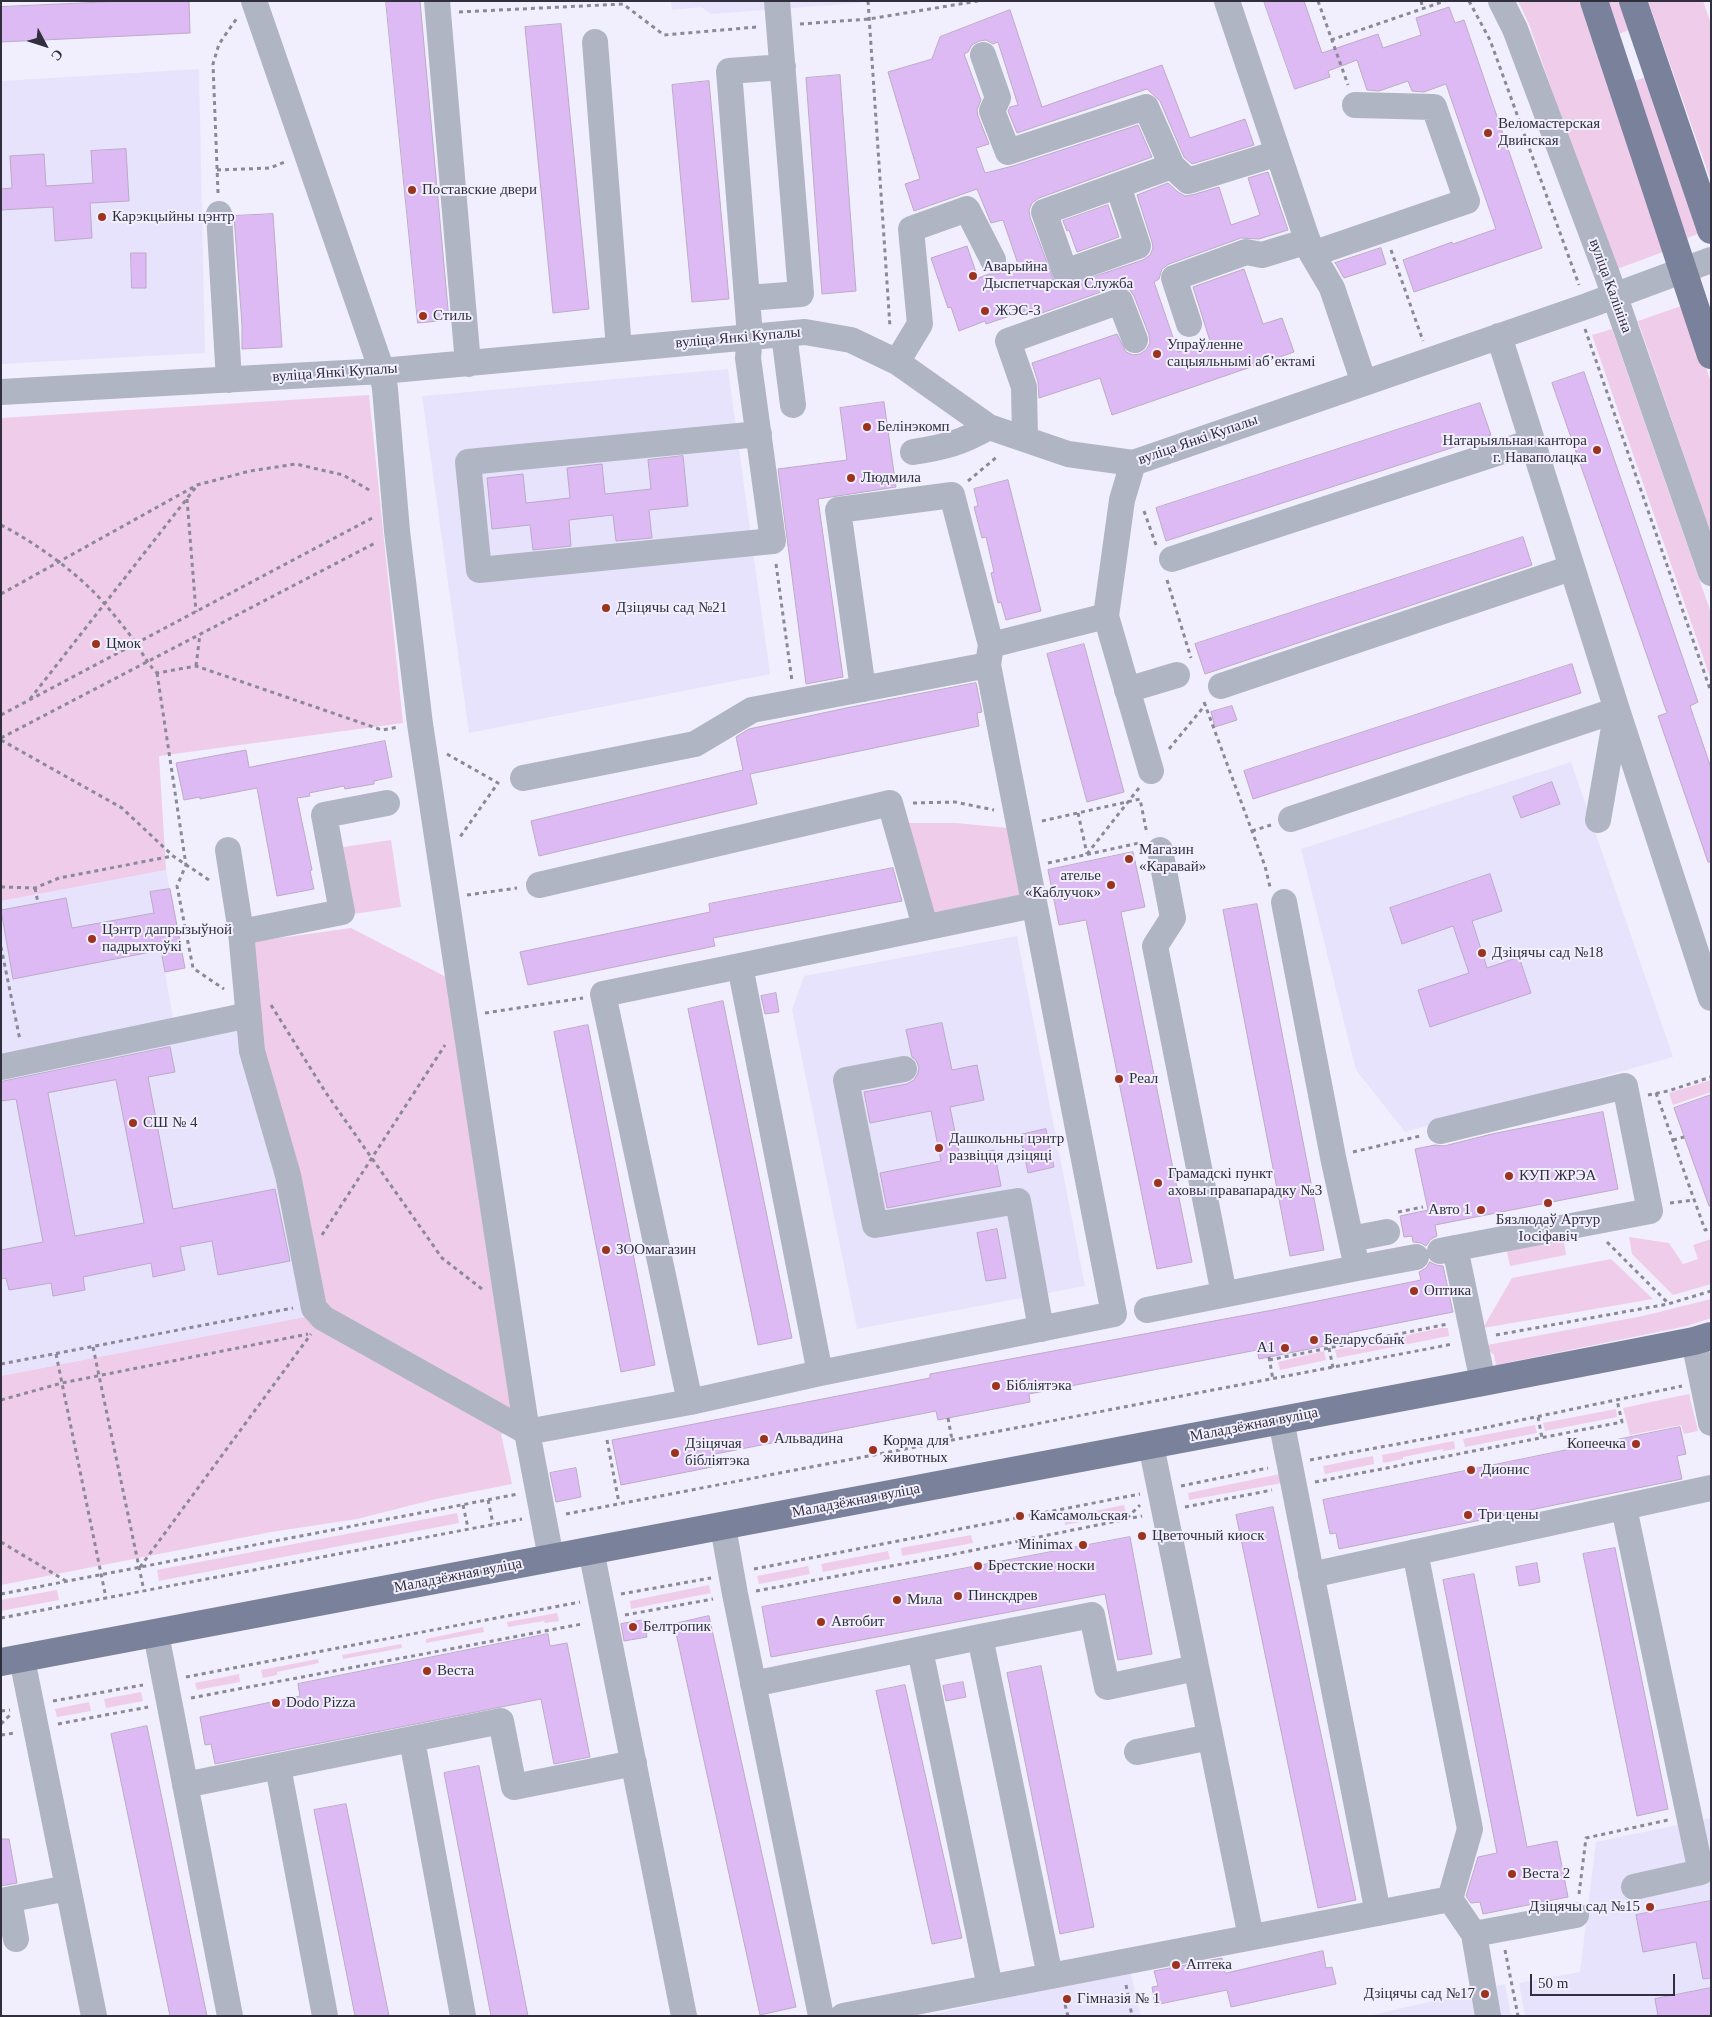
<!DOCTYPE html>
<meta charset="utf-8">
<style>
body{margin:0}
#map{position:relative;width:1712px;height:2017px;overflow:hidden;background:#f1effd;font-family:Georgia,serif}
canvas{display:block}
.frame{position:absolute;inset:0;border:2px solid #312f3d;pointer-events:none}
.north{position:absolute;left:20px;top:20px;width:50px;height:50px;-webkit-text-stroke:4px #f1effd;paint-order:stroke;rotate:130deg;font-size:14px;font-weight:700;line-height:20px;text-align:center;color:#312f3d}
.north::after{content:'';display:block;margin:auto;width:18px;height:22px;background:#312f3d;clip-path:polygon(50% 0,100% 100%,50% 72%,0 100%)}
.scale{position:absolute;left:1530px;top:1974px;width:145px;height:22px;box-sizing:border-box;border:2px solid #312f3d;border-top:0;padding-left:6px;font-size:15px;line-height:18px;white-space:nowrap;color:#312f3d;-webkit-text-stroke:4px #f1effd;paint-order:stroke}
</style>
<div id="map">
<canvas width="1712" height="2017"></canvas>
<div class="frame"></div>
<div class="north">С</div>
<div class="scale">50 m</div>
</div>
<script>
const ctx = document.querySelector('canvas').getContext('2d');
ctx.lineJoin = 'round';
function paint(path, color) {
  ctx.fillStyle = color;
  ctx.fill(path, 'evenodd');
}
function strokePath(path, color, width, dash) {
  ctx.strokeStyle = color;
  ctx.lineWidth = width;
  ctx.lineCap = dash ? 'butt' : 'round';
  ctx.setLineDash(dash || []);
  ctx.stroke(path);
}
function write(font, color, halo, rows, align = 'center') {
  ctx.font = font + ' Georgia,serif';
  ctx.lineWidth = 4;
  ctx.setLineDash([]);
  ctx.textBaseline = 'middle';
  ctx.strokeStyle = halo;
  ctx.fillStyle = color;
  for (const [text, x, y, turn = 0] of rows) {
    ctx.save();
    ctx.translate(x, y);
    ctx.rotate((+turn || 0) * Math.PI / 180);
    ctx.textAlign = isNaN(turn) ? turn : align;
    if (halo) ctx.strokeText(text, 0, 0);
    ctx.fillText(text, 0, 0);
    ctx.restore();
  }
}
const built = new Path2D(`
 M671,1h189v2l-149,11 -10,-7 -29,3z
 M199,69l6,284 -204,11v-283z
 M728,369l42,305 -301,59 -47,-337z
 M1571,762l102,295 -268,75 -49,-62 -55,-221z
 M166,870l19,98 -20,4 9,52 63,-12 50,175 18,130 -304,59v-475z
 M1017,936l68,350 -228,43 -65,-319 12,-34z
 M1711,1818v198h-186l-6,-33 61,-11 16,-130z
 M1130,1970l11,46h-207v-2z
 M1505,1984l6,32h-143z`);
const green = new Path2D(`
 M1518,1h64l84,250 -52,19 -85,-246z
 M1605,1h15l9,29 -13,5z
 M1648,1h55l8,23v157z
 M1647,77l51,157 -11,4 -53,-157z
 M1684,305l27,77v152l-73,-213z
 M1612,329l99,284v67l-119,-345z
 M369,395l34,328 -244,33 7,114 -165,31v-483z
 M904,823h52l52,5 13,67 -91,25z
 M391,840l10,67 -48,7 -10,-67z
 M351,928l97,50 71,451 -18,5 11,50 -76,15 -79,20 -86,13 -270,53v-209l304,-59 -45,-262 -9,-113z
 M1711,1080v12l-38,13 -4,-12z
 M1563,1236l3,19 -56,11 -4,-19z
 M1629,1237l40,6 14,21 15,-5 -5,-14 18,-6v45l-38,11 -41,-41z
 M1611,1259l42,40 -170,29 29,-50z
 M1711,1299v19l-24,8 -191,39 -2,-10 -6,-5 -1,-5 156,-29z
 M1441,1328h7l1,8 -112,22 -2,-8z
 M1324,1351l2,9 -46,10 -2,-8z
 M1689,1394l9,37 -14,3 -3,-9 -51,10 -7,-27z
 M1616,1409l1,8 -72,14 -2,-8z
 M1535,1425l2,8 -72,14 -2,-8z
 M1454,1441l1,8 -12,2v-2l-40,8v2l-20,4 -1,-8z
 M1373,1456l1,8 -49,10 -2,-8z
 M1280,1474l2,9 -93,17 -1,-7z
 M1124,1505l2,8 -61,12 -1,-8z
 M457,1513l2,10 -300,58 -2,-11z
 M971,1535l2,8 -71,13 -1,-8z
 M888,1551l2,8 -67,13 -2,-8z
 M808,1566l2,8 -51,10 -2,-8z
 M709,1585l2,8 -80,16 -1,-8z
 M57,1590l2,10 -58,11v-11z
 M557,1613l2,8 -14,2 -1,-2 -36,6 -1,-5z
 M483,1627l1,5 -58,11v-4z
 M401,1644l1,4 -59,11 -1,-4z
 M318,1659l1,4 -42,9v3l-14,3 -2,-8z
 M239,1674l1,8 -43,8 -2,-7z
 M141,1692l2,9 -37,7 -2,-9z
 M89,1702l2,9 -34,6 -2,-8z`);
const building = new Path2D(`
 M126,1h63l1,32 -189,9v-35z
 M386,1h34l29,319 -31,3z
 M1264,1h40l18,52 56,-19 5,14 38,-13 -5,-17 33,-11 6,16 9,-3 78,228 -128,44 -11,-32 49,-18 1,2 43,-15 -50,-145 -22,8 -12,-1 -4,-10 -29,10 -12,-1 -10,-30 -29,11 2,6 -35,12z
 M1010,10l32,97 120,-42 28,73 55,-19 9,26 -62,19 -8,-7 -24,-56 -13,-12 -130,44 -9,-22 2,-4 8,-2 -20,-63 -5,2 -7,-4 -7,1 -7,4 -4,7 -4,2 17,46 -4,10 1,6 11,28 -13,4 9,25 28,-7 125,-41 14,32 -113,41 -7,5 -3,7 1,7 27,72 86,-29 7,-5 3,-7 -1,-6 -15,-47 31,-12 10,9 7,4 7,-1 27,-8 12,38 29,-10 -12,-37 20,-6 20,58 -29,9 -18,-1 -72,26 -7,5 -3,10 -5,3 24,70 32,-11 -17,-54 51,-18 19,55 19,-6 12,34 -182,63 -12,-37 -61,20 -1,-16 -6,-19 85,-29 9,18 7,3 7,-1 6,-4 4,-7 -1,-8 -15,-39 -5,-7 -7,-3 -7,1 -79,28 -2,-7 -48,16 -1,-3 -26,10 -8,-24 -3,1 -17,-50 36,-12 11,32 11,-4h10l6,-6 13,-4 -15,-44 -12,3 -14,-34 -63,22 -9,-27 15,-5 -32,-107 44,-13 8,-22z
 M561,24l28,285 -36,4 -28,-286z
 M840,75l16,216 -34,3 -16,-216z
 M709,81l20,218 -37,3 -20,-217z
 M126,149l3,52 -39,2 2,35 -37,3 -2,-34 -52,3v-21l11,-1 -2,-32 34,-2 2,32 47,-3 -2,-32z
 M1108,205l11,32 -42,15 -8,-22 -2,1 -4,-10z
 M273,214l9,133 -40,2v-24l-8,-109z
 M1381,248l5,16 -42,14 -8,-14 -1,-1z
 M131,253h15v35h-14z
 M1584,372l114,330 -8,4 21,62v94h-3l-50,-146 9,-3 -115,-330z
 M884,402l12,85 -78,12 25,178 -37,7 -28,-215 69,-9 -7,-52z
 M1480,403l11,32 -325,106 -10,-33z
 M683,456l5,50 -39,4 3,28 -36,3 -3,-26 -44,5 2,26 -38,4 -3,-25 -38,4 -5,-51 36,-4 3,29 44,-5 -3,-30 35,-4 3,30 46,-5 -3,-29z
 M1008,480l33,131 -35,9 -5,-18 -3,1 -7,-30 3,-1 -8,-35 -4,1 -8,-31 4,-1 -4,-17z
 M1523,537l9,28 -327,109 -10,-30z
 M1084,644l40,148 -37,10 -40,-148z
 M1572,664l9,29 -328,106 -9,-28z
 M976,683l6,29 -5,1 2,13 -229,48 7,30 -218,52 -8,-35 212,-51 -7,-33 13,-8 97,-21z
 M1232,706l5,14 -22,7 -4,-15z
 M385,741l7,36 -18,4v3l-29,5 -1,-3 -35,7 1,3 -13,2 15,72 -2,1 4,18 -37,7 -20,-108 -57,11v-2l-16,3 -8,-37 70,-13 3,17z
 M1552,782l8,22 -39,14 -8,-21z
 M1133,852l12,55 -24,5 71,350 -35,7 -71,-349 -27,5 -11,-55z
 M893,868l9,33 -189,37 2,8 -187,39 -8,-33 190,-40 -1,-8z
 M1490,874l12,37 -30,10 15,47 32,-11 12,36 -101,34 -12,-37 51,-17 -16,-47 -51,18 -12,-36z
 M170,889l15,79 -20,4 -4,-22 -148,29 -12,-69 65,-12 6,30 82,-15 -4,-21z
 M1257,904l67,346 -34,6 -67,-346z
 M776,993l3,19 -14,2 -4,-18z
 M723,1001l69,337 -34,7 -70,-336z
 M942,1023l10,47 25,-5 7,35 -34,7 10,50 34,-7 7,36 -114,22 -7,-35 61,-12 -10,-50 -61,12 -6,-31 43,-8 7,-4 4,-7 1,-6 -3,-7 -4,-3 -6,-27z
 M588,1025l67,340 -34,7 -67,-340z
 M170,1047l5,25 -27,5 25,132 102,-20 15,72 -72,14 -6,-34 -32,6 5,23 -32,7 -2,-14 -68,14 2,13 -32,6 -2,-13 -42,7 -3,-12 -5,1v-29l42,-8 -27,-143 -15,2v-19zM116,1080l28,143 -69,13 -27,-143z
 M1711,1095v111h-2l-35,-98z
 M1603,1112l15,77 -183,36 2,11 -6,3 -5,7 -5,-3 -8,-1 -1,-6 -8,1 -4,-21 28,-6 -13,-61 20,-4 9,1 48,-12z
 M1046,1129l8,38 -26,6 -8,-38z
 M997,1229l9,49 -20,3 -9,-48z
 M1430,1262l6,3 7,1 10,46 -105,21 2,8 -91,18 -2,-9 -228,44 1,8 -82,16 -10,2 -2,-9 -226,44 2,12 -91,18 -9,-45 318,-62v-4l348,-65 143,-29 -2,-8 7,-4z
 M1680,1427l6,27 -9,2 5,23 -343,70 -3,-16 -6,1 -7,-34z
 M576,1468l5,29 -25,5 -6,-29z
 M1273,1507l83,393 -38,8 -82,-393z
 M1130,1537l22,117 -34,6 -13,-66 -334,63 -9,-50z
 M1615,1548l53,261 -31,7 -54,-262z
 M1537,1563l3,19 -21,4 -3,-19z
 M1474,1574l53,273 30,-6 11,56 -85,17 -3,-12 -9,1 -5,-7 12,-39 19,-4 -54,-273z
 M709,1616l87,391 -36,8 -86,-391z
 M644,1620l3,17 -23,4 -3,-17z
 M548,1634l2,12 17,-3 23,114 -36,7 -13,-65 -326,65 -4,-20 -6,1 -5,-28 100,-21 -2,-12z
 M1041,1666l53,261 -34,7 -53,-261z
 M963,1682l3,15 -20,4 -3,-15z
 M905,1685l57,253 -30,6 -56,-253z
 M147,1726l60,290h-37l-59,-282z
 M479,1766l49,250h-37l-47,-243z
 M346,1804l43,212h-34l-41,-206z
 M1,1839h8l8,44 -16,3z
 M1711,1901v77l-8,1 -7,-37 -53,10 -7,-37z
 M1323,1951l3,17 6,-1 4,17 -105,23 -4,-17 -72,15 -3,-18 6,-1 -4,-15 68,-13 3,15z
 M1711,1988v28h-53l-3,-17z`);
const path = new Path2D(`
 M868,1l22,326
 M1318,1l30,84
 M1421,1l2,8
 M1469,1l21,39 89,245
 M459,12l164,-8 41,31 93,-8
 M800,24l69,-5 109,-18
 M1331,40l114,-39
 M217,170l53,-2 17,-7
 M218,193l-5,-129 6,-20 18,-26
 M1391,250l32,91
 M1585,329l126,363
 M968,481l30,-25
 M187,499l9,113
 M1144,511l12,34
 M1,525c35,18 78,49 103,78 11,13 22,26 31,39 9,13 11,20 22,31l39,-7 186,64 17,-3
 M776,564l16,117
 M1167,580l24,78
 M1,594l196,-109 53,-14 46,-7 47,11 28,16
 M196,666l4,-32
 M157,673l29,192 -9,21 16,82 31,21
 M30,699l166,-212
 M1204,702l61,164 5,21
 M1,715l373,-198
 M1,738l376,-196
 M1,740l121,68 51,48 36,24
 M1169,749l37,-45
 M447,754l51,29 -38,54
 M913,803l42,-1 39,8
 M1078,813l9,41
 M1042,821l98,-22 7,35
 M1252,831l19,-6
 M1087,854l52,-66
 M1048,863l91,-20
 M1,887l34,1 24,-10 114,-22
 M35,888l3,15
 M467,895l50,-7
 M1,947l19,93
 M271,1005l55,88 116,165 40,31
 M485,1013l98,-15
 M1656,1093l49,137 6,-2
 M1648,1095l20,-4 43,-14
 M1673,1140l11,-3
 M1353,1152l67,-16
 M1670,1203l24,-3
 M1398,1212l25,-5
 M322,1235l123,-190
 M1607,1242l61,61
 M1496,1335l172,-31 43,-13
 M93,1347l51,244
 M1329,1348l4,20
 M56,1354l50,244
 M1269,1357l4,23
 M1269,1360l179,-36
 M1,1364l292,-56
 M1,1400l61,-17 246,-49
 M1538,1417l4,21
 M948,1418l4,22
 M607,1440l12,63
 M1310,1460l164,-30 208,-44
 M1315,1482l307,-60 -5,-22
 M1181,1486l87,-18
 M488,1500l5,24
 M463,1505l5,23
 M1185,1507l87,-17
 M566,1514l887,-170
 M1127,1518l13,-13
 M1,1542l65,39
 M140,1567l171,-233
 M754,1569l386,-75
 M756,1591l184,-34 202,-41
 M1,1594l517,-100
 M621,1594l90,-16
 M625,1615l88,-16
 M1,1618l521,-99
 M186,1677l394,-75
 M191,1698l391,-74
 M53,1701l90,-16
 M1,1711l9,-1
 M1,1724l10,-10
 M58,1724l90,-17
 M1,1735l14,-2
 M1579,1894l7,-56 82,-18
 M1505,1950l13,66
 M1126,1985l6,31
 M1063,1997l5,19`);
const minor = new Path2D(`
 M254,1l128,370 3,18 12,142 23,193 107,708 24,126
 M437,1l31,363
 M1227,1l85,253 20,34 32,95
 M1501,1l14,28 93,248 103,296
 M595,42l24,307
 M983,55l15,43 -6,13 16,41 138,-45 26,59 16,15 90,-28
 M1118,186l20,60 -73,26 -21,-60 128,-46
 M219,214l10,166
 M1312,254l155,-53 -33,-94 -79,-2
 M747,298l54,-4 -24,-293
 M1189,324l-15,-46 72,-26 16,3 46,-14
 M784,334l9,71
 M1499,336l118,374 94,288
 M897,362l23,-38 -9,-95 56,-20 26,51
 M1,392l381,-21 423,-39 46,8 46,22 92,65 79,27 65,9 454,-157 124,-46
 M759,434l-291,28 11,108 294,-29 -25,-183 2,-22 -21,-265 54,-4
 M1025,439l-1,-52 -16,-46 112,-40 15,39
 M913,452c32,-5 48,-9 76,-25
 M1172,559l359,-117
 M1106,616l45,155
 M1221,686l350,-118
 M863,689l-25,-179 114,-15 39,150 115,-29 16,-116 11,-37
 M1127,690l50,-15
 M523,778l172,-34 57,-34 236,-45
 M387,803l-63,12 18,97 -101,20 11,119 36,124 26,133 9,10 204,114 163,-30 130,-29 294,-59 -126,-649 3,-20
 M1291,819l326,-109 -19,110
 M228,850l13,82
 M1160,850l13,68 -18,28 69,348
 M539,885l351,-82 35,123
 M1,1067l248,-52
 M904,1069l-58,11 29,145 143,-24 23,128
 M1440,1131l185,-45 25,125 -210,40
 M1351,1239l36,-7
 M1455,1248l28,134
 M1357,1268l59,-11
 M1147,1310l210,-42 -24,-111 -49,-255
 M1694,1341l17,82
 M820,1373l-80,-407 294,-61
 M690,1402l-87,-408 137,-28
 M1281,1420l97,493
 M1151,1445l100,492
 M1624,1508l77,364 -67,15
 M723,1527l12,67 86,422
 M591,1550l93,466
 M1415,1552l55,277 -20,70
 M1311,1575l400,-87
 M156,1634l74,382
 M920,1650l70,337
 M22,1659l72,357
 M753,1684l227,-47
 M412,1740l51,276
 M1137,1752l73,-15
 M278,1767l47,249
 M185,1785l316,-64 13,66 120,-24
 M1450,1899l24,35 102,-19
 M9,1900l7,39
 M1,1901l67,-13
 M1474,1934l14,82
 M1050,1976l-70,-339 112,-22 15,72 89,-19
 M843,2016l607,-117`);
const major = new Path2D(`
 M1594,1l117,354
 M1633,1l78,229
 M1,1662l1482,-280 211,-41 17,-5`);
const markers = [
 [1488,133,5,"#9c331f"],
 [412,190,5,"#9c331f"],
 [102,217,5,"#9c331f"],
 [973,276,5,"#9c331f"],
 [985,311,5,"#9c331f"],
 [423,316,5,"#9c331f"],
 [1157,354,5,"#9c331f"],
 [867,427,5,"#9c331f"],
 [1597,450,5,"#9c331f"],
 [851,478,5,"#9c331f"],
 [606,608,5,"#9c331f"],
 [96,644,5,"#9c331f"],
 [1129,859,5,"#9c331f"],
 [1111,885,5,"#9c331f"],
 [92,939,5,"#9c331f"],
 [1482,953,5,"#9c331f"],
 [1119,1079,5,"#9c331f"],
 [133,1123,5,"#9c331f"],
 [939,1148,5,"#9c331f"],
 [1509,1176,5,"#9c331f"],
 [1158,1183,5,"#9c331f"],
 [1548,1203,5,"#9c331f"],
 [1481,1210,5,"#9c331f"],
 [606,1250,5,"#9c331f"],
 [1414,1291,5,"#9c331f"],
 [1314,1340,5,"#9c331f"],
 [1285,1348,5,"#9c331f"],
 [996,1386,5,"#9c331f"],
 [764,1439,5,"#9c331f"],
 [1636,1444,5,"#9c331f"],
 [873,1450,5,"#9c331f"],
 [675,1453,5,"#9c331f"],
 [1471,1470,5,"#9c331f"],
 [1468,1515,5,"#9c331f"],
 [1020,1516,5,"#9c331f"],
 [1142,1536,5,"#9c331f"],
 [1083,1545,5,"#9c331f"],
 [978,1566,5,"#9c331f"],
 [958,1596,5,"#9c331f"],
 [897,1600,5,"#9c331f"],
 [821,1622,5,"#9c331f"],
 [633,1627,5,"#9c331f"],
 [427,1671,5,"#9c331f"],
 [276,1703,5,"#9c331f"],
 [1512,1874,5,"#9c331f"],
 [1650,1907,5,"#9c331f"],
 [1176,1965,5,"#9c331f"],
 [1485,1994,5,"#9c331f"],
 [1067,1999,5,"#9c331f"]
];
const poiNames = [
 ["Веломастерская",1498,124],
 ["Двинская",1498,141],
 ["Поставские двери",422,190],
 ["Карэкцыйны цэнтр",112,217],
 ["Аварыйна",983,267],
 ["Дыспетчарская Служба",983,284],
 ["ЖЭС-3",995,311],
 ["Стиль",433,316],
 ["Упраўленне",1167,345],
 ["сацыяльнымі абʼектамі",1167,362],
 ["Белінэкомп",877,427],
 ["Натарыяльная кантора",1587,441,"right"],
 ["г. Наваполацка",1587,458,"right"],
 ["Людмила",861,478],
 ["Дзіцячы сад №21",616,608],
 ["Цмок",106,644],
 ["Магазин",1139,850],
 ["«Каравай»",1139,867],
 ["ателье",1101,876,"right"],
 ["«Каблучок»",1101,893,"right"],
 ["Цэнтр дапрызыўной",102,930],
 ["падрыхтоўкі",102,947],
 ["Дзіцячы сад №18",1492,953],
 ["Реал",1129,1079],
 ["СШ № 4",143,1123],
 ["Дашкольны цэнтр",949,1139],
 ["развіцця дзіцяці",949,1156],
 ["Грамадскі пункт",1168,1174],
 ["аховы правапарадку №3",1168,1191],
 ["КУП ЖРЭА",1519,1176],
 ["Авто 1",1471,1210,"right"],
 ["Бязлюдаў Артур",1548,1220,"center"],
 ["Іосіфавіч",1548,1237,"center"],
 ["ЗООмагазин",616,1250],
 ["Оптика",1424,1291],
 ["Беларусбанк",1324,1340],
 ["A1",1275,1348,"right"],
 ["Бібліятэка",1006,1386],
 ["Альвадина",774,1439],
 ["Корма для",883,1441],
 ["животных",883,1458],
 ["Дзіцячая",685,1444],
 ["бібліятэка",685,1461],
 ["Копеечка",1626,1444,"right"],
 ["Дионис",1481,1470],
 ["Три цены",1478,1515],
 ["Камсамольская",1030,1516],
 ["Цветочный киоск",1152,1536],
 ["Minimax",1073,1545,"right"],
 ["Брестские носки",988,1566],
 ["Пинскдрев",968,1596],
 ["Мила",907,1600],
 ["Автобит",831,1622],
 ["Белтропик",643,1627],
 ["Веста",437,1671],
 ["Dodo Pizza",286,1703],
 ["Веста 2",1522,1874],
 ["Дзіцячы сад №15",1640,1907,"right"],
 ["Аптека",1186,1965],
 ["Дзіцячы сад №17",1475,1994,"right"],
 ["Гімназія № 1",1077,1999]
];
const streetNames = [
 ["вуліца Калініна",1610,286,70],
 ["вуліца Янкі Купалы",738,338,-5],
 ["вуліца Янкі Купалы",335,373,-4],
 ["вуліца Янкі Купалы",1198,440,-19],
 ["Маладзёжная вуліца",1254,1425,-11],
 ["Маладзёжная вуліца",856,1501,-11],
 ["Маладзёжная вуліца",458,1576,-11]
];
paint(built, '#e7e3fd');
paint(green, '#efcce9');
paint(building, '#ddbaf3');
strokePath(building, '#bcaac8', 1);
strokePath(path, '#8b8997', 3, [4, 4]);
strokePath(minor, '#b0b5c3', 26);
strokePath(major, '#7a829b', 28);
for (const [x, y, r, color] of markers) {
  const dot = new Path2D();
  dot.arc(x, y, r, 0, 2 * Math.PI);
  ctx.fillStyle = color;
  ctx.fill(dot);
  strokePath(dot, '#f1effd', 2);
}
write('15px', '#312f3d', '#f1effd', poiNames, 'left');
write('15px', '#312f3d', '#f1effd', streetNames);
</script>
